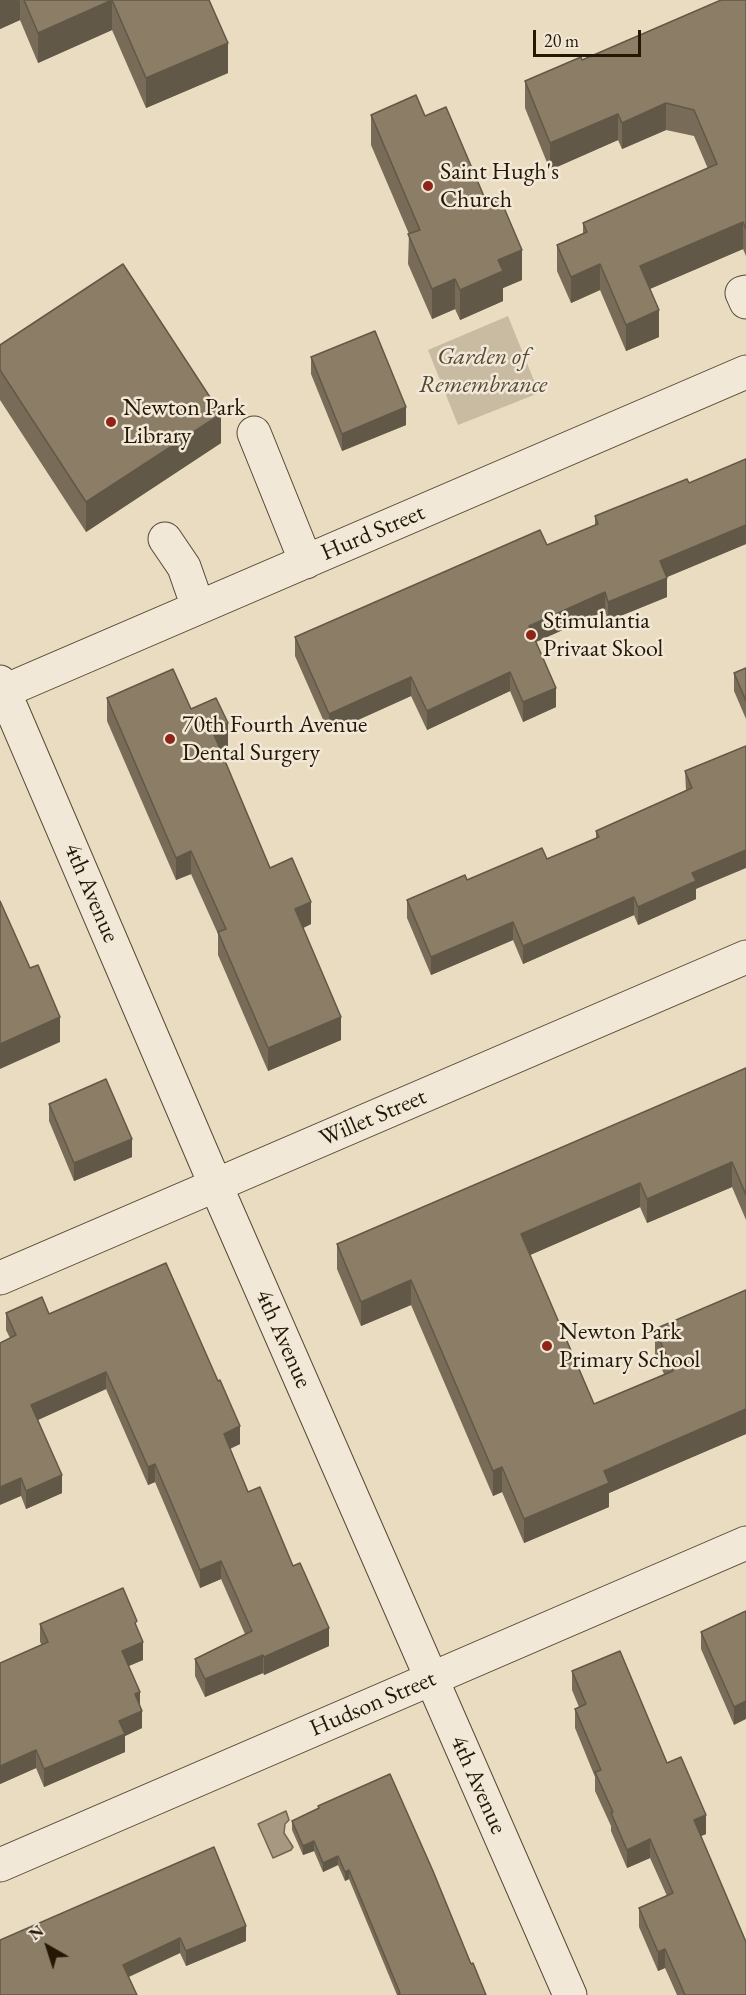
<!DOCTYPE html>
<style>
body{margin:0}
#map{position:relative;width:746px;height:1995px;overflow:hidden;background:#eadcc1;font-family:"EB Garamond",serif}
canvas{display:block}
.north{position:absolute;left:18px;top:1917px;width:60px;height:60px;-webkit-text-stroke:4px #f1e8d7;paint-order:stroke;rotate:321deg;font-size:16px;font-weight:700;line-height:24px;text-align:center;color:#241704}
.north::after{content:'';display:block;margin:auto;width:21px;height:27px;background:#241704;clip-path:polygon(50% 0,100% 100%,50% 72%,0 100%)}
.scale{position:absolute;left:533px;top:30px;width:108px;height:27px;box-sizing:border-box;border:3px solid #241704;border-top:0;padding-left:8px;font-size:18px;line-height:21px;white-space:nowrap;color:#241704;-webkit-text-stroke:4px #f1e8d7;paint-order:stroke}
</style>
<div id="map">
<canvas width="746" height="1995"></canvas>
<div class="north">N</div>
<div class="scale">20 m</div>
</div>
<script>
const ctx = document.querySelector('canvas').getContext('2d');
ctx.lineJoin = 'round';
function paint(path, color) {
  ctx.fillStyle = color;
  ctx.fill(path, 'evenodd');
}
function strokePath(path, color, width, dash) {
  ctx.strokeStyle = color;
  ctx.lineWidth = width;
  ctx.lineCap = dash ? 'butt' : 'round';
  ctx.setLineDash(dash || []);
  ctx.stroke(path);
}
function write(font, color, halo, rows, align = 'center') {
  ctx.font = font + ' "EB Garamond",serif';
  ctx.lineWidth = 5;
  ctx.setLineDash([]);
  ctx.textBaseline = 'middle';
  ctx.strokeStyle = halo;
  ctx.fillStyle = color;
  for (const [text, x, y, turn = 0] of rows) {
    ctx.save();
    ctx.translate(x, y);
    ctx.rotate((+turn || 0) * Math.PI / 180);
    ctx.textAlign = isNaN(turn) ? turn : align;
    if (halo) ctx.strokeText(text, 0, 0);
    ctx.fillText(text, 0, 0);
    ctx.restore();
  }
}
const green = new Path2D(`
 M508,316l31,77 -81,32 -30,-75z`);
const water = new Path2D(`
 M286,1811l3,9 -4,4 -1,9 9,14 -2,3 -18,8 -15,-34z`);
const minor = new Path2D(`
 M746,292l-4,1 4,9
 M254,433l52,129
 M165,539l19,28 14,40
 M0,682l216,504 354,809
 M0,693l746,-321
 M0,1278l746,-321
 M0,1865l746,-322`);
const wall = new Path2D(`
 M0,0h209l19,73 -82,35 -34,-78 -74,33 -18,-43 -20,9z
 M746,0v256l-3,-7 -93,40 9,48 -33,14 -26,-61 -29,13 -14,-32v-26l26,-11v-11l125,-54 -14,-33 -28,-6 -44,19 -4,-9 -68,30 -25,-62v-27z
 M371,115l54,1 61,85 36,79 -19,8v13l-43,19 -5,-11 -23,10 -24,-55 1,-30 -38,-89z
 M0,345l221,98 -135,89 -86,-132z
 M311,357l95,68 -64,26 -31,-77z
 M689,483l57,61 -79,33v20l-59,24 -3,-10 -69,31 20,65 -33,15 -13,-31 -83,39 -16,-34 -82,37 -34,-77v-19l252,-92 48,-19v-10z
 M746,668v51l-12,-28v-18z
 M107,698l84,11 37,37 -8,3 50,119 41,56 -8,4 38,112 -73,31 -50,-116v-21l-27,-60 -15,6 -69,-159z
 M746,746l-50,143v10l-58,26 -4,-10 -111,49 -10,-24 -82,35 -24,-57v-18l60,-20 80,-21 49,-20v-8l90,-41 -1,-19z
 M746,1068v152l-14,-33 -85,36 -7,-16 -110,48 64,149 70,-30 -9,-20v-25l91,-39v144l-137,59v14l-85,36 -22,-51 -9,4 -82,-191 -50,21 -24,-57v-25z
 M49,1104l83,53 -58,24 -25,-60z
 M6,1313l43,1 191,130 -10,5 18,43 45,74 36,80 -65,29 -1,-2 -58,24 -10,-21v-17l50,-25 -24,-55 -21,9 -45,-106 -7,3 -42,-96 -68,31 24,73 -36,16 -5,-13 -11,-158 -4,-8z
 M746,1611l-12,114 -33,-76v-17z
 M40,1624l97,5 6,31 -15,6 12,40 2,22 -17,8v16l-81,35 -8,-19 -36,16 42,-139 -2,-3z
 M572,1671l95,92 39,71 -5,2 45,159h-69l-12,-27 -7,3 -19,-44v-19l28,-12 -17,-38 -23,10 -16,-37v-5l-16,-35v-14l-20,-49v-19l4,-2 -7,-17z
 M318,1806l153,158 15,31h-89l-48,-116 -4,2 -7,-16 -15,7 -9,-21 -11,4 -11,-25v-9l26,-12z
 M214,1847l32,94 -60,25 -6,-13 -51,24 -129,18z`);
const shadedWall = new Path2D(`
 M0,0h20v20l-20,9z
 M112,0v30l-74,33v-30z
 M228,43v30l-82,35v-30z
 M666,103v27l-44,19v-26z
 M618,114v26l-68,30v-27z
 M743,222v27l-103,44v-27z
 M522,250v30l-19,8v13l-43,19v-30l38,-30z
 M600,264v26l-29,13v-26z
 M455,279v30l-23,10v-30z
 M659,310v27l-33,14v-26z
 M406,407v18l-64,26v-17z
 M221,414v29l-135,89v-30z
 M746,525v19l-86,36v-19z
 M667,578v19l-59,24v-19z
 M605,592v19l-76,34v-19z
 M510,672v19l-83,39v-19z
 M411,677v19l-82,37v-19z
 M556,688v19l-33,15v-20z
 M228,723v23l-16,7v-23z
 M746,850v18l-50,21v10l-58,26v-18l54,-34z
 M191,851v23l-15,6v-22z
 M634,897v18l-111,49v-18z
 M311,902v22l-16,8v-23z
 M513,922v18l-82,35v-18z
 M60,1017v25l-60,27v-25z
 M341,1017v23l-73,31v-23z
 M132,1139v18l-58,24v-18z
 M732,1162v25l-85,36v-24z
 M640,1183v24l-119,52v-25z
 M411,1280v25l-50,21v-24z
 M106,1372v17l-75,34v-18z
 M746,1409v25l-137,59v14l-85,36v-24l80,-48z
 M240,1426v18l-16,7v-17z
 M155,1464v18l-7,3v-18z
 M502,1467v25l-9,4v-25z
 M62,1475v18l-36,16v-18z
 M21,1478v18l-21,9v-18z
 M221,1561v18l-21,9v-18z
 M329,1628v18l-65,29v-18z
 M143,1642v18l-21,9v-18z
 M263,1655v18l-58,24v-18z
 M140,1692v18l-5,-16z
 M746,1701v18l-12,6v-18z
 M142,1711v17l-17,8v16l-81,35v-18l75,-48z
 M36,1750v18l-36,16v-18z
 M706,1815v19l-12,5v-19z
 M650,1839v19l-23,10v-18z
 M314,1841v10l-11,4v-9z
 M338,1856v9l-15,7v-9z
 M349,1870v9l-4,2v-9z
 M246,1926v15l-60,25v-15z
 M180,1938v15l-57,26v-14z
 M665,1949v19l-7,3v-19z`);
const building = new Path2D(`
 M24,0h185l19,43 -82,35 -34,-78 -74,33z
 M721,0h25v229l-3,-7 -103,44 19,44 -33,15 -26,-61 -29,13 -14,-32 30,-13 -4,-9 134,-59 -23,-54 -28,-7 -44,20 -4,-9 -68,29 -25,-62 56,-24 1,3z
 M416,95l9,21 21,-9 40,94 13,-5 23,54 -24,10 5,11 -43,19 -5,-11 -23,10 -24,-55 12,-4 -49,-115z
 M123,264l98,150 -135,88 -86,-132v-25z
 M375,331l31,76 -64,27 -31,-77z
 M746,459v66l-86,36 7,17 -59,24 -3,-10 -76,34 27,62 -33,14 -13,-30 -83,39 -16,-34 -82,37 -34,-77 245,-107 7,15 51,-21 -3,-8 92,-37 2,4z
 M746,668v33l-12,-28z
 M173,669l18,40 25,-11 12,25 -16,7 58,138 22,-10 19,44 -16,7 46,108 -73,31 -50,-116 8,-3 -35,-78 -15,7 -69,-160z
 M746,746v104l-54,23 4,8 -58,26 -4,-10 -111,49 -10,-24 -82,35 -24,-57 58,-25 2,5 75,-32 5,11 52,-22 -3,-6 96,-43 -7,-17z
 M0,901l30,67 8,-3 22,52 -60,27z
 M746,1068v127l-14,-33 -85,37 -7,-16 -119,51 73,170 79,-33 -18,-42 91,-39v119l-142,62 5,12 -85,36 -22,-52 -9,4 -82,-191 -50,22 -24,-58z
 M106,1079l26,60 -58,24 -25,-59z
 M166,1263l52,118 2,-1 20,46 -16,8 24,58 12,-5 33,79 7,-3 29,65 -65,29 -1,-2 -58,24 -10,-20 57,-28 -31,-70 -21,9 -45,-106 -7,3 -42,-95 -75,33 31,70 -36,16 -5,-13 -21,9v-144l16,-8 -10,-22 36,-16 7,17z
 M123,1588l14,33 -2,2 8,19 -21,9 18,41 -5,2 7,17 -23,10 6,13 -81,35 -8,-19 -36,16v-103l48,-21 -8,-18z
 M746,1611v90l-12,6 -33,-75z
 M620,1651l47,112 14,-6 25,58 -12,5 52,122v53h-61l-20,-46 -7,3 -19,-44 34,-15 -23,-54 -23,11 -16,-37 2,-1 -18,-40 6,-2 -26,-61 11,-5 -14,-33z
 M390,1774l43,97 38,93 2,-1 13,32h-88l2,-2 -51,-123 -4,2 -7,-16 -15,7 -9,-22 -11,5 -11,-25 27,-13 -1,-2z
 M214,1847l32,79 -60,25 -6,-13 -57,27 14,30h-137v-55z`);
const markers = [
 [428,186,6,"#8f2418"],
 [111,422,6,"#8f2418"],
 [531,635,6,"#8f2418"],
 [170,739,6,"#8f2418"],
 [547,1346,6,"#8f2418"]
];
const poiNames = [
 ["Saint Hugh's",440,172],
 ["Church",440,200],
 ["Newton Park",123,408],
 ["Library",123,436],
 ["Stimulantia",543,621],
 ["Privaat Skool",543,649],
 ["70th Fourth Avenue",182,725],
 ["Dental Surgery",182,753],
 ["Newton Park",559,1332],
 ["Primary School",559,1360]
];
const parkNames = [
 ["Garden of",483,357],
 ["Remembrance",483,385]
];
const streetNames = [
 ["Hurd Street",373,533,-23],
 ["4th Avenue",91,893,67],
 ["Willet Street",373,1118,-23],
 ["4th Avenue",283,1339,66],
 ["Hudson Street",373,1704,-23],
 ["4th Avenue",478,1785,66]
];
paint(green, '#c8bba1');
paint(water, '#a79981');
strokePath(water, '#73654f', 1.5);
strokePath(minor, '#564833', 35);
strokePath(minor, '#f1e8d7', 33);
paint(wall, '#786c58');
paint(shadedWall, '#615847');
paint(building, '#8b7d66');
strokePath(building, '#615847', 1.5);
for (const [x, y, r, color] of markers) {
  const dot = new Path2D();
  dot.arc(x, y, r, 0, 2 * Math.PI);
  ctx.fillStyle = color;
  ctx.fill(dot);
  strokePath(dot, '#f1e8d7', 2);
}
write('24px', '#241704', '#f1e8d7', poiNames, 'left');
write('italic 24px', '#554833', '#f1e8d7', parkNames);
write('24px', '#241704', '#f1e8d7', streetNames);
</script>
